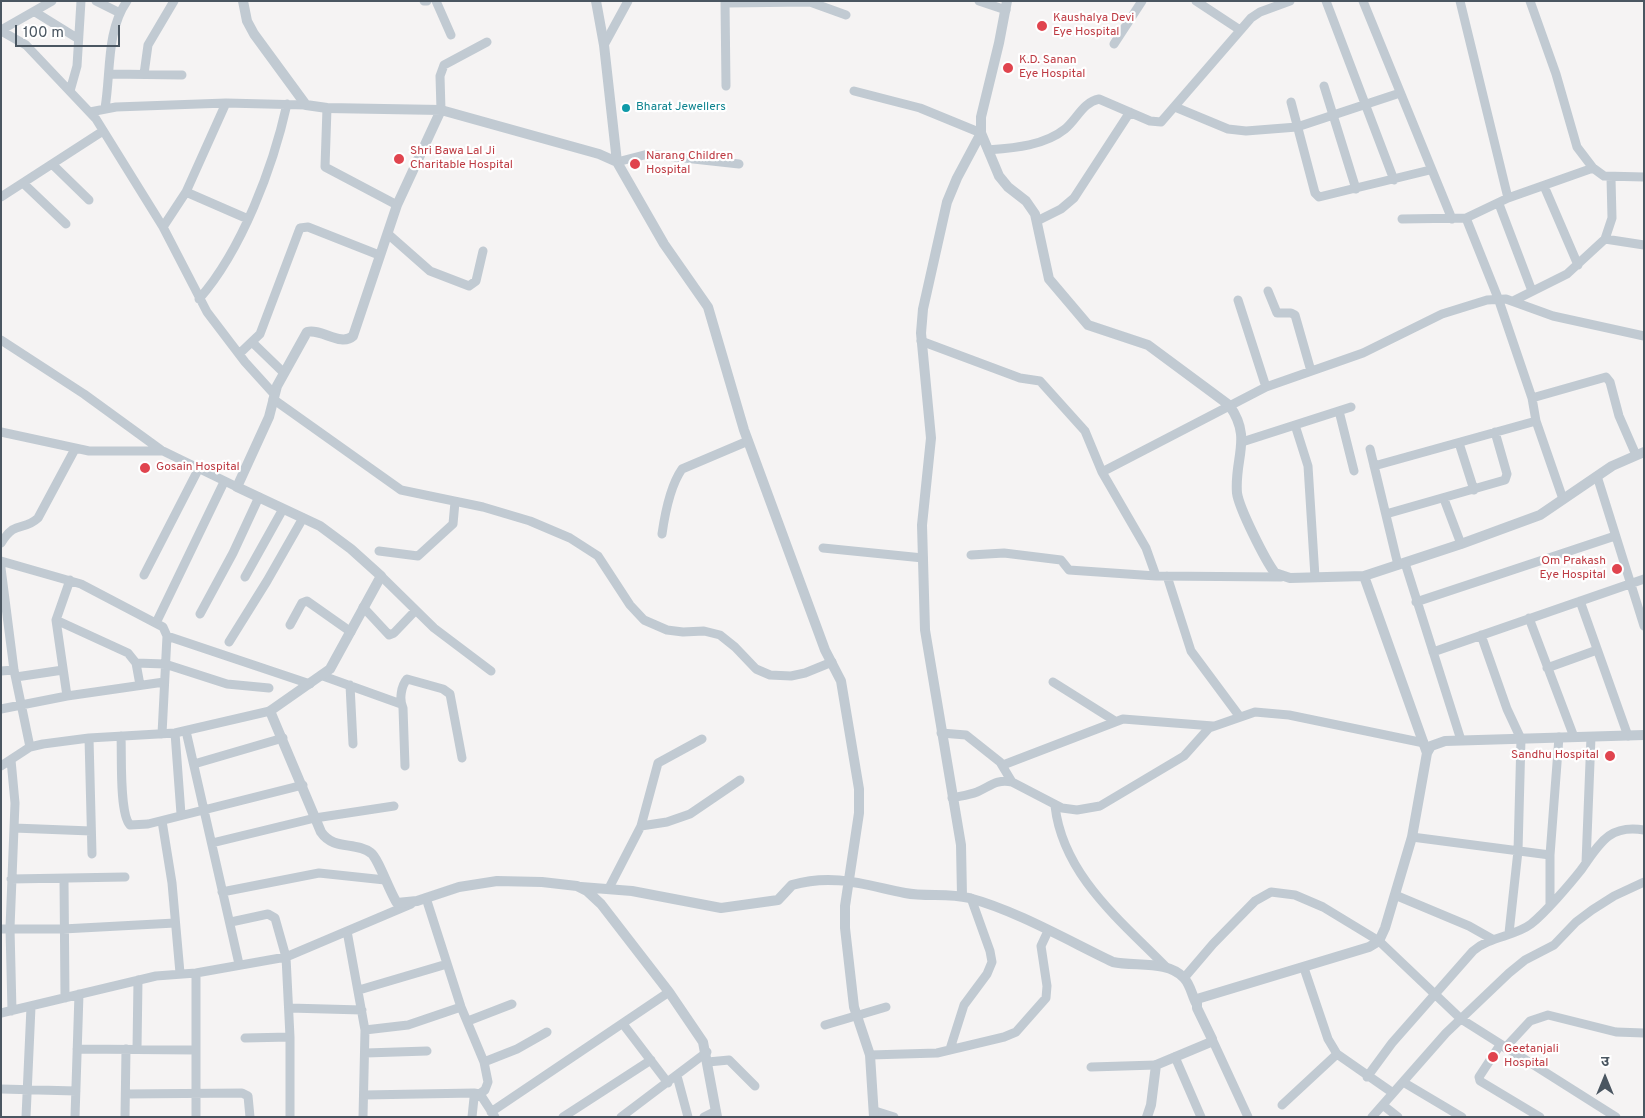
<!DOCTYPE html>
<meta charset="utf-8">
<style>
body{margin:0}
#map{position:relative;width:1645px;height:1118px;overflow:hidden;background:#f5f3f3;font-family:Overpass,"Noto Sans Devanagari",sans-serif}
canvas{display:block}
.frame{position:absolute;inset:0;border:2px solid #4a5661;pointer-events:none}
.north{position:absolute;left:1580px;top:1053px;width:50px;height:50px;-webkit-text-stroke:4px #fff;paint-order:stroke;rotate:0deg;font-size:14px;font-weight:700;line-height:20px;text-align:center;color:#4a5661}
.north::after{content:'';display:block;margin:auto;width:18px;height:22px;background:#4a5661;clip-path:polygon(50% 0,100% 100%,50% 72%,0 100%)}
.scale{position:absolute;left:15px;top:25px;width:105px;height:22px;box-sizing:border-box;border:2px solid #4a5661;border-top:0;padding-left:6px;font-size:15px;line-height:18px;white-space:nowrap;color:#4a5661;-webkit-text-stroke:4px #fff;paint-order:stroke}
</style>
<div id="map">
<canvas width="1645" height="1118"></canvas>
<div class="frame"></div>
<div class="north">उ</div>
<div class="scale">100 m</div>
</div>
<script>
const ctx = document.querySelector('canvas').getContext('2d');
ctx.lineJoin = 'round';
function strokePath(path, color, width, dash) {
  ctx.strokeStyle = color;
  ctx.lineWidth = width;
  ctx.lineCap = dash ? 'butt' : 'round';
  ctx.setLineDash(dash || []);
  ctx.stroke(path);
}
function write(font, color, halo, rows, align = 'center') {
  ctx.font = font + ' Overpass,sans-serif';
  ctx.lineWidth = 4.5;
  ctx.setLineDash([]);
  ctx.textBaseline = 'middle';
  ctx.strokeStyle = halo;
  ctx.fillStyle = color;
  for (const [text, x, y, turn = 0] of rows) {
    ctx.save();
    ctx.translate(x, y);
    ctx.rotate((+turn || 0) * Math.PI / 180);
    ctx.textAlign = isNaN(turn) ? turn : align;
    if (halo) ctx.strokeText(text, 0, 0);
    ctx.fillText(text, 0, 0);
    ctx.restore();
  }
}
const minor = new Path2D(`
 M96,1l24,12
 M424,1h3
 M436,1l15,34
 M725,1l1,85
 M979,1l27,9
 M1196,1l44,29
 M1326,1l68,179
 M1363,1l89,218
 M1460,1l48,197
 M1530,1l26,73 21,73 16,21 11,8 40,1
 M726,3l84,-1 36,13
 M35,12l42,26
 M1,30l51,-29
 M1,31l25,14 70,74 67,108 44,85 38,50 29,32
 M1114,44l28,-43
 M604,45l24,-44
 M110,74l72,1
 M144,74l4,-29 26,-44
 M1324,86l32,103
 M70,91l7,-25 4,-65
 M854,91l66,17 61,25
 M1291,102l24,91 4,4 111,-27
 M1175,107l53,22 18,2 51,-4 103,-34
 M105,108c6,-35 1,-77 22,-107
 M327,108l-2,59 72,38
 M441,110l-1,-34 4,-11 43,-23
 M90,112l26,-5 110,-4 80,2
 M988,150c25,-2 56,-4 77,-21 12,-10 18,-27 34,-30l51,22 11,1 90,-104 9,-6 30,-11
 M617,162l31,-8 91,10
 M52,164l37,36
 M23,183l43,41
 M1544,186l34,79
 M186,192l62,27
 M1,197l102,-66
 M1499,204l33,87
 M1466,218l32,80 34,100 4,23 27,78
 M1402,219l64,-1 42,-20 85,-30
 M1037,221l24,-12 13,-11 56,-86
 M163,227l23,-35 40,-89
 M388,234l42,37 39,15 7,-5 7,-30
 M1605,239l39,6
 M1268,291l9,22h14l4,2 16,56
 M199,299c43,-49 74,-132 88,-195
 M1238,300l28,87
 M1513,301l54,-27 38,-35 7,-21 -1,-40
 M1,340l83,54 77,56
 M921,341l99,37 20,3 45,50 17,41 44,76 10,28
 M253,343l31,30
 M239,354l21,-20 40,-106 8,-1 71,28
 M1532,398l74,-21 4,5 9,34 17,39
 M273,399l128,91 82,17 47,14 40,17 28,18 32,49 14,15 23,10 16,2 21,-1 16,4 15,12 21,22 14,6 21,1 14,-3 27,-11
 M1339,411l15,60
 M1295,425l13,41 7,111
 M1,432l88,19h74l74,36
 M1242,442l109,-35
 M1459,443l15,47
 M1370,449l28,116
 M1374,466l162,-45
 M1102,472l164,-85 97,-34 79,-39 45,-14 19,-1 47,17 91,20
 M1597,476l47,150
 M1444,499l17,45
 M1386,514l119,-34 2,-6 -12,-42
 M662,534c3,-21 8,-48 20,-65l66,-28
 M1,543c15,-24 22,-11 37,-25l37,-69
 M823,548l100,10
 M379,551l39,5 35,-32 2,-22
 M971,555l33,-2 57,7 8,10 87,6 125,1
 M1,561l80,23 82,43 4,9 -5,98
 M1405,563l56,177
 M1,568l13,102 16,77
 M144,575l55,-107
 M381,576l53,52 57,43
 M1167,576l24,75 49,66
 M245,577l38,-68
 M1580,601l48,135
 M1416,602l199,-66
 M363,607l26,28 5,-2 21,-22
 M200,614l33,-61 26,-56
 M1529,618l45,119
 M56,620l72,33 8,10 4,22
 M156,623l68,-141
 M290,625l12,-22 5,-2 44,31
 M1481,635l26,74 14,30 -3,112 -9,82
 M167,636l143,48
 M229,642l38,-61 36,-63
 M1433,652l211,-73
 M136,663l29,1 62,20 42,4
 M1547,668l50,-18
 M1,671l13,-1
 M323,676l78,28
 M16,677l47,-7
 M1053,682l62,39
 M350,685l3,59
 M67,696l-11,-76 14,-40
 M1,709l66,-13 97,-14
 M186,731l53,233
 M175,733l6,81
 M941,733l25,2 34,27 12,20
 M121,736c1,18 -2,78 9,89l18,-1 155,-39
 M89,738l3,116
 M11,760l4,43 -5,125 2,83
 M194,764l89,-26
 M1003,765l120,-46 90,7
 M1,766l29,-19 13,-3 46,-6 86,-5 95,-22
 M405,766l-2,-58c-4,-8 -2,-22 4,-29l36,10 7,5 12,64
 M952,798c9,-2 17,-3 25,-6 14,-6 19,-13 35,-10l50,26 15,2 23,-4 84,-50 25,-28 46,-16 34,3 135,28
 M1055,806c8,69 65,114 111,161
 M162,821l10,62 8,90
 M641,826l26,-4 23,-8 50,-34
 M14,828l77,3
 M1412,837l138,18
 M212,843l103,-25 79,-12
 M1586,863l5,-126
 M11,879l114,-2
 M64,879l1,119
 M609,888l32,-62 17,-63 44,-24
 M222,892l97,-19 66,7
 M1395,895l74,31 23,13
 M426,898l35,109 23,55 4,20 -3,8 -11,8 -2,19
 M1550,904v-49l9,-118
 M231,922l37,-8 7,4 11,39 4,80v80
 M1,929h62l112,-6
 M347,931l18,99 -2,87
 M1304,968l24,71 9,15 56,39
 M1184,978l29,-34 42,-43 16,-9 24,3 28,12 56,34 82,78 155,98
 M359,990l88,-26
 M289,1008l73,2
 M1,1013l155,-37 40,-3 90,-16 125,-53
 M468,1021l44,-17
 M623,1024l45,59
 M825,1025l61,-18
 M365,1030l43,-5 53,-18
 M245,1038l45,-1
 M1212,1039l36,78
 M1500,1045l-21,32 1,4 60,36
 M1505,1048l25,-27 18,-6 68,17 28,1
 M77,1049l119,1
 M137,1049l1,-69
 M950,1049l14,-44 23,-31 5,-12 -2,-11 -19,-53
 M366,1053l61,-2
 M870,1055l67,-2 67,-16 12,-5 30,-34 1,-12 -6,-40 7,-15
 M1175,1057l26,60
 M484,1062l33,-13 30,-17
 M708,1062l21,-2 26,26
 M1091,1067l65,-2
 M677,1076l11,41
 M1367,1077l25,-34 81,-92c17,-15 41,-14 58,-27 14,-11 39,-40 50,-54 18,-25 27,-46 63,-40
 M1403,1082l59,35
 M1,1089l75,2
 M126,1094l116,-1 6,3 2,21
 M364,1095l110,-2 6,1 15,23
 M1282,1105l55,-51
 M1384,1106l14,11
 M875,1111l19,6
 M491,1112l178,-120
 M26,1117l5,-110
 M75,1117l4,-123
 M125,1117l1,-68
 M196,1117v-144
 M563,1117l88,-57
 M621,1117l86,-65
 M704,1117l12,-6
 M1372,1117l74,-84 63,-60 16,-13 29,-15 22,-23 16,-12 22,-14 30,-14`);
const tertiary = new Path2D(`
 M243,1l4,20 7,13 52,71 21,3 114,2 158,44 18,8 47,82 44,63 36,123 81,220 16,31 18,108v24l-14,93v22l9,79 16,48 4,62
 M596,1l8,44 13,117
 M1007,1l-8,42 -18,74v16l18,43 9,11 18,14 9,13 14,65 39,46 60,20 81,60c24,33 5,53 8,88 2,15 28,67 38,80l15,5 74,-2
 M441,110l-44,95 -44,131c-12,11 -32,-8 -46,-4l-30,54 -8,31 -32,70 83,39 31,23 30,27 -51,93 -60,42 51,121c13,19 34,9 50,21 7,5 19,40 26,50l20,-2 42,-14 38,-6 45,1 35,4 10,5 14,13 68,88 34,50 14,75
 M1427,753l-63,-177 97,-32 79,-29 72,-49 32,-14
 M581,887l51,4 89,17 57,-8 14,-15c42,-12 73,0 113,8 21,4 43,0 64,5 46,12 100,43 144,64 22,5 55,-2 71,16 6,6 8,17 12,25
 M962,896l-1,-51 -36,-215 -3,-105 9,-87 -10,-105 2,-24 24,-107 10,-24 24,-45
 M1147,1117l4,-12 5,-40 55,-23 1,-3 -15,-31v-9l172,-52 10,-6 6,-13 27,-91 15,-84 4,-7 14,-5 199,-6`);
const markers = [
 [1042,26,6,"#e0444e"],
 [1008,68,6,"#e0444e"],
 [626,108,5,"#0f9aa8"],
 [399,159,6,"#e0444e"],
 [635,164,6,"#e0444e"],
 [145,468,6,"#e0444e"],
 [1617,569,6,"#e0444e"],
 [1610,756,6,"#e0444e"],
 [1493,1057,6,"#e0444e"]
];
const healthNames = [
 ["Kaushalya Devi",1053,19],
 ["Eye Hospital",1053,33],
 ["K.D. Sanan",1019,61],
 ["Eye Hospital",1019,75],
 ["Shri Bawa Lal Ji",410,152],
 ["Charitable Hospital",410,166],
 ["Narang Children",646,157],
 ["Hospital",646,171],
 ["Gosain Hospital",156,468],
 ["Om Prakash",1606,562,"right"],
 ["Eye Hospital",1606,576,"right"],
 ["Sandhu Hospital",1599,756,"right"],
 ["Geetanjali",1504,1050],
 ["Hospital",1504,1064]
];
const cultureNames = [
 ["Bharat Jewellers",636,108]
];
strokePath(minor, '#c1cad2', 9);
strokePath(tertiary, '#c1cad2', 10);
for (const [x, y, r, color] of markers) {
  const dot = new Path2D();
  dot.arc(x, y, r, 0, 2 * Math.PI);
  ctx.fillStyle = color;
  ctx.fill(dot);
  strokePath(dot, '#fff', 2);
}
write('12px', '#be3a42', '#fff', healthNames, 'left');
write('12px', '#0d838f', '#fff', cultureNames, 'left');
</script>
